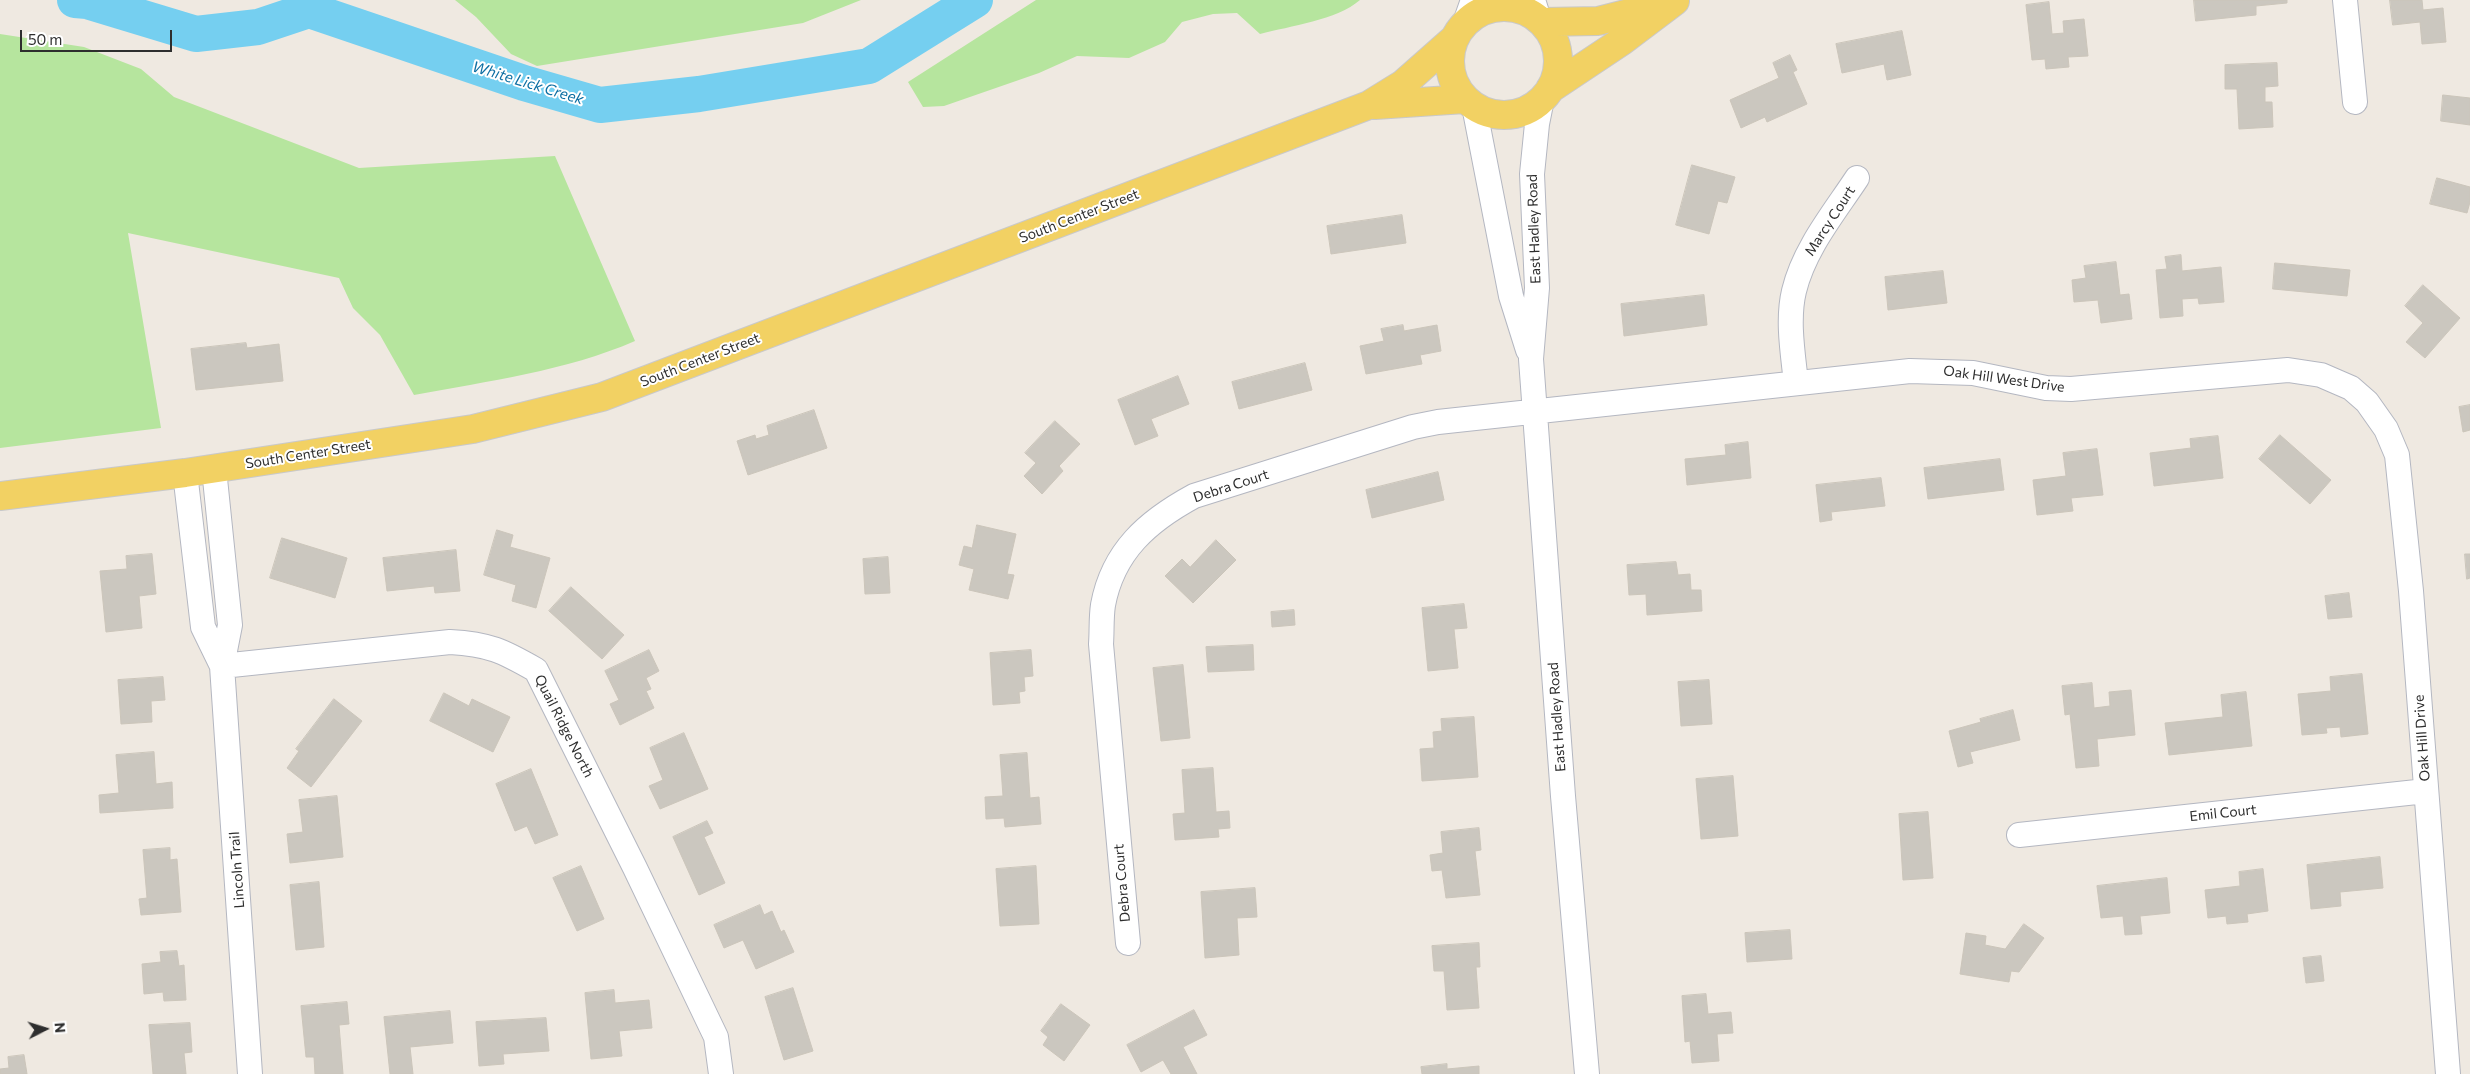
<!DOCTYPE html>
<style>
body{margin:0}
#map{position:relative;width:2470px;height:1074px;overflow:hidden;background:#efe9e1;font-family:Commissioner,sans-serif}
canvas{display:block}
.north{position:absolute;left:20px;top:1004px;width:50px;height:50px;-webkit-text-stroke:4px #fff;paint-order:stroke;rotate:85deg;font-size:14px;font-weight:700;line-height:20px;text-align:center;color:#2e2e2e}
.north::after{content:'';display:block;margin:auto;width:18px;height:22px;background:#2e2e2e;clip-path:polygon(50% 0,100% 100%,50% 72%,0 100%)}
.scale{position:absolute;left:20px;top:30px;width:152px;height:22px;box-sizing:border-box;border:2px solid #2e2e2e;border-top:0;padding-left:6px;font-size:15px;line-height:18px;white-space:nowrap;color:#2e2e2e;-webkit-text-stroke:4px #fff;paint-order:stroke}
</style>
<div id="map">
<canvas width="2470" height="1074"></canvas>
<div class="north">N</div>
<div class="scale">50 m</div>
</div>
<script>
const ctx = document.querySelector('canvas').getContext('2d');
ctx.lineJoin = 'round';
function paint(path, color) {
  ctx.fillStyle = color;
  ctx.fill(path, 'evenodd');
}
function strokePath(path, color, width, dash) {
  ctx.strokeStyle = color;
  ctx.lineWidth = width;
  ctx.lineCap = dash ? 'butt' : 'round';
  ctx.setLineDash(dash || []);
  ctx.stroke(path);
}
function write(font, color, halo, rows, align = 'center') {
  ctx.font = font + ' Commissioner,sans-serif';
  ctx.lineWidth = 4;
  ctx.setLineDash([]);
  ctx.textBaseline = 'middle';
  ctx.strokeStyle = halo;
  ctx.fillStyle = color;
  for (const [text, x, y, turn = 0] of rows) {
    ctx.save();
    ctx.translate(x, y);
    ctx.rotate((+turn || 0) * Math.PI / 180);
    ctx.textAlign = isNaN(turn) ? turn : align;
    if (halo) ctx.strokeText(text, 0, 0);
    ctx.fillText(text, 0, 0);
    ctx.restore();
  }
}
const green = new Path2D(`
 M455,0h406l-58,23 -266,43 -26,-12 -35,-37z
 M1036,0h324c-23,20 -70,26 -100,34l-23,-21 -24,1 -31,8 -17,20 -36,16 -52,-2 -38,17 -95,33 -21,1 -15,-25z
 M0,34l84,13 57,22 33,28 185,71 196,-12 80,185c-69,30 -147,40 -221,54l-34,-60 -27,-27 -14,-30 -211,-45 33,195 -161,20z`);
const river = new Path2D(`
 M75,0l12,1 109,33 62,-7 51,-17 215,73 76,22 99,-11 170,-28 106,-66`);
const building = new Path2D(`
 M2194,0h93v3l-31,3v9l-60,6z
 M2390,0h32l1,10 20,-2 3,34 -24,2 -2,-22 -27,3z
 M2049,2l3,32 12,-1 -1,-12 21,-2 4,37 -20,1 1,10 -23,2 -1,-10 -13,1 -6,-55z
 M1902,31l9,44 -24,5 -3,-16 -42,9 -6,-29z
 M1790,55l7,15 -4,2 14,32 -40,18 -2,-5 -24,11 -11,-28 49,-22 -6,-15z
 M2277,63l1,23 -13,1v15h7l1,25 -34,2 -2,-40h-12v-24z
 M2443,95l27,3v27l-29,-4z
 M1692,165l43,12 -8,26 -9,-2 -9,33 -33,-9z
 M2437,178l33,9v15l-3,11 -37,-9z
 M1402,215l4,28 -75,11 -4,-28z
 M2181,255l1,16 39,-4 3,35 -25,2 -1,-6 -16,1 1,17 -23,2 -4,-48 11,-1 -2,-12z
 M2116,262l4,33 9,-1 3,25 -31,4 -3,-23 -24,2 -2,-22 14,-2 -2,-12z
 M2275,263l75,7 -3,26 -74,-7z
 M1943,271l4,32 -59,7 -3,-33z
 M2423,285l37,33 -35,40 -19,-16 17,-19 -18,-17z
 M1704,295l3,30 -83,11 -3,-32z
 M1403,325l1,6 33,-6 4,26 -21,4 2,9 -56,10 -6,-28 24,-5 -3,-12z
 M246,343l1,5 32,-4 4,37 -87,9 -5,-41z
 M1305,363l7,27 -73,19 -7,-27z
 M1178,376l11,28 -38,15 7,17 -23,9 -17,-45z
 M2470,405v25l-7,2 -4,-25z
 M814,410l13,38 -79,27 -11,-34 18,-6 1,4 13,-4 -2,-9z
 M1055,421l25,23 -21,22 4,5 -21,23 -18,-18 12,-13 -11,-10z
 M2280,435l51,45 -21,24 -51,-45z
 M2218,436l5,42 -69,8 -4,-33 41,-5 -1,-9z
 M1748,442l3,36 -64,7 -2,-26 41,-4 -1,-10z
 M2097,449l6,46 -32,3 2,13 -36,4 -4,-35 33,-4 -3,-23z
 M2000,459l4,31 -76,9 -4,-31z
 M1438,472l6,28 -72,18 -6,-28z
 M1881,478l4,28 -54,6 1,8 -12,2 -4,-37z
 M977,525l39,9 -9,40 7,1 -6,24 -39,-9 5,-21 -15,-4 5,-19 8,2z
 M497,530l16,5 -3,12 40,11 -14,50 -24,-7 4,-16 -32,-10z
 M282,538l65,20 -12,40 -65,-20z
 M1216,540l20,20 -43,43 -28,-27 17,-17 8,8z
 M456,550l4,41 -25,2 -1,-7 -47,5 -4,-33z
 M152,554l4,40 -17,2 3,32 -36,4 -6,-61 27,-2 -1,-13z
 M2465,554h5v24l-3,1z
 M888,557l2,36 -25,1 -2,-35z
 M1676,562l2,13 12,-1 1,16h10l1,21 -55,4 -1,-21 -17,1 -2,-30z
 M571,587l53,48 -22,24 -53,-48z
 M2349,593l3,24 -24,2 -3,-23z
 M1464,604l3,24 -13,1 4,39 -30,3 -6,-63z
 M1294,610l1,15 -23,2 -1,-15z
 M1253,645l1,25 -46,2 -2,-25z
 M649,650l10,21 -13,7 5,11 -5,2 8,17 -34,17 -10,-21 9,-4 -14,-29z
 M1031,650l2,26 -9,1 1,14 -6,1 1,11 -27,2 -3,-52z
 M1183,665l7,73 -29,3 -8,-73z
 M2362,674l6,60 -27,3 -1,-10 -14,1 1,5 -25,2 -4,-41 33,-3 -1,-14z
 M163,677l2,23 -14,1 1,21 -31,2 -3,-44z
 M1709,680l3,44 -31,2 -3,-44z
 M2092,683l2,25 16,-2 -1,-14 22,-2 4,45 -38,4 2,27 -23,2 -6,-54 -5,1 -3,-29z
 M2246,692l6,54 -83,9 -4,-32 58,-6 -2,-22z
 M444,693l25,13 3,-7 38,18 -17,35 -63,-31z
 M334,699l28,22 -51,66 -24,-19 12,-17 -3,-2z
 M2013,710l7,30 -50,12 3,11 -15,4 -9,-36 32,-9 -1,-3z
 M1474,717l4,60 -56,4 -2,-32 14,-1 -1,-16 9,-1 -1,-12z
 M684,733l24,56 -48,20 -11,-23 14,-6 -13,-32z
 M154,752l2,32 16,-2 1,26 -73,5 -1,-18 20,-2 -3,-38z
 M1027,753l3,45 9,-1 2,27 -36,3 -1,-9 -18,1 -1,-22 18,-1 -3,-41z
 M1213,768l3,44 13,-1 1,17 -12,1 1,8 -44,3 -2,-26 12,-1 -3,-43z
 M531,769l27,66 -23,9 -8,-18 -12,5 -19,-47z
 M1733,776l5,60 -37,3 -5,-60z
 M337,796l6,61 -53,6 -3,-29 16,-2 -4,-32z
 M1928,812l5,66 -30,2 -4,-66z
 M707,821l6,12 -9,4 21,46 -26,12 -26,-58z
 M1479,828l2,22 -6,1 5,44 -34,3 -4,-28 -10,1 -2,-16 13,-2 -2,-21z
 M170,848v12l7,-1 4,53 -40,3 -2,-16 8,-1 -4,-48z
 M2380,857l3,31 -43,4 1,14 -30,3 -4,-44z
 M581,866l23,53 -27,12 -24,-53z
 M1036,866l3,58 -39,2 -4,-57z
 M2263,869l5,42 -21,3 1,8 -21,2 -1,-8 -18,2 -3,-28 35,-4 -1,-14z
 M2167,878l3,35 -30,3 2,18 -17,1 -2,-19 -22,2 -4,-32z
 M319,882l5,65 -28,3 -6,-65z
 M1255,888l2,29 -20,1 2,37 -34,3 -4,-66z
 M760,905l4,10 8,-4 9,21 3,-2 10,22 -38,17 -13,-29 -19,8 -10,-23z
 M2024,924l20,14 -25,34 -8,-1 -2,11 -49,-8 6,-41 20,3 -1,9 20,4z
 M1790,930l2,29 -45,3 -2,-29z
 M1479,943l1,24h-4l3,41 -32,2 -3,-39h-10l-2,-25z
 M177,951l2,15 5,-1 2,35 -22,1 -1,-9 -19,2 -2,-30 19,-2 -1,-10z
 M2321,956l3,25 -18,2 -3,-25z
 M793,988l20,63 -29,9 -19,-63z
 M614,990l1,13 34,-3 3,28 -33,3 3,25 -31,3 -6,-66z
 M1706,994l2,20 23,-2 2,21 -16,1 2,27 -27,2 -2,-22 -5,1 -3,-46z
 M347,1002l2,22 -10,1 4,49h-28l-1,-17h-8l-5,-51z
 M1061,1004l29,21 -26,36 -21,-16 5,-8 -7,-6z
 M1194,1010l13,25 -24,12 14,27h-26l-8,-14 -22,12 -14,-27z
 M450,1011l3,32 -43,4 3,27h-23l-6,-57z
 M546,1018l3,33 -46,3 1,10 -25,2 -3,-44z
 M190,1023l2,29 -8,1 2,21h-33l-4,-49z
 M24,1055l3,19h-27v-5l9,-1 -1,-11z
 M1447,1064v5l32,-3v8h-57l-1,-7z`);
const minor = new Path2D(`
 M1533,0l6,19
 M2345,0l10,102
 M1465,23l8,-23
 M1542,99l-5,25 -5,50 5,114 -6,71 32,437 24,278
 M1474,106l37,190 17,54
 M1796,383c-3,-29 -9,-63 -2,-92 10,-42 40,-78 63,-113
 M214,469l16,156 -8,41 28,408
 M185,473l18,154 19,39
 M222,666l228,-24c39,2 53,9 86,28l99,198 81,169 5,37
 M2019,835l407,-44
 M1128,943l-27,-299c1,-13 0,-26 2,-39 10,-54 45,-84 91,-109l219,-69 25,-5 472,-51 63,2 73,15 25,1 217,-19 33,5 30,13 16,14 19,27 11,26 14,136 37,483`);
const major = new Path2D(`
 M1450 61a54 54 0 1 1 108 0a54 54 0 1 1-108 0Z
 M1542,22l56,-1 63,-16
 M1550,89l72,-48 53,-40
 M1375,105l90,-6
 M0,496l185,-23 288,-44 129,-32 767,-292 34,-21 52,-46`);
const streetNames = [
 ["South Center Street",1079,216,-21],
 ["Marcy Court",1830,221,-57],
 ["East Hadley Road",1534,229,-92],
 ["South Center Street",700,360,-21],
 ["Oak Hill West Drive",2004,379,8],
 ["South Center Street",308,454,-9],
 ["Debra Court",1231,486,-18],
 ["East Hadley Road",1557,717,-94],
 ["Quail Ridge North",564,726,63],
 ["Oak Hill Drive",2422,738,-94],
 ["Emil Court",2223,813,-6],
 ["Lincoln Trail",237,870,-94],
 ["Debra Court",1122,883,-95]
];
const waterNames = [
 ["White Lick Creek",528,83,17]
];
paint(green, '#b6e59e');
strokePath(river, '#75cff0', 36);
paint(building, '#cbc7bf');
strokePath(building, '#cbc5ba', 1);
strokePath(minor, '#b4b7c1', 26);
strokePath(major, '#c9c9c9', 30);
strokePath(minor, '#fff', 24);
strokePath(major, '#f2d163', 28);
write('14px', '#2e2e2e', '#fff', streetNames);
write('italic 15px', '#0d6fa3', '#fff', waterNames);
</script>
